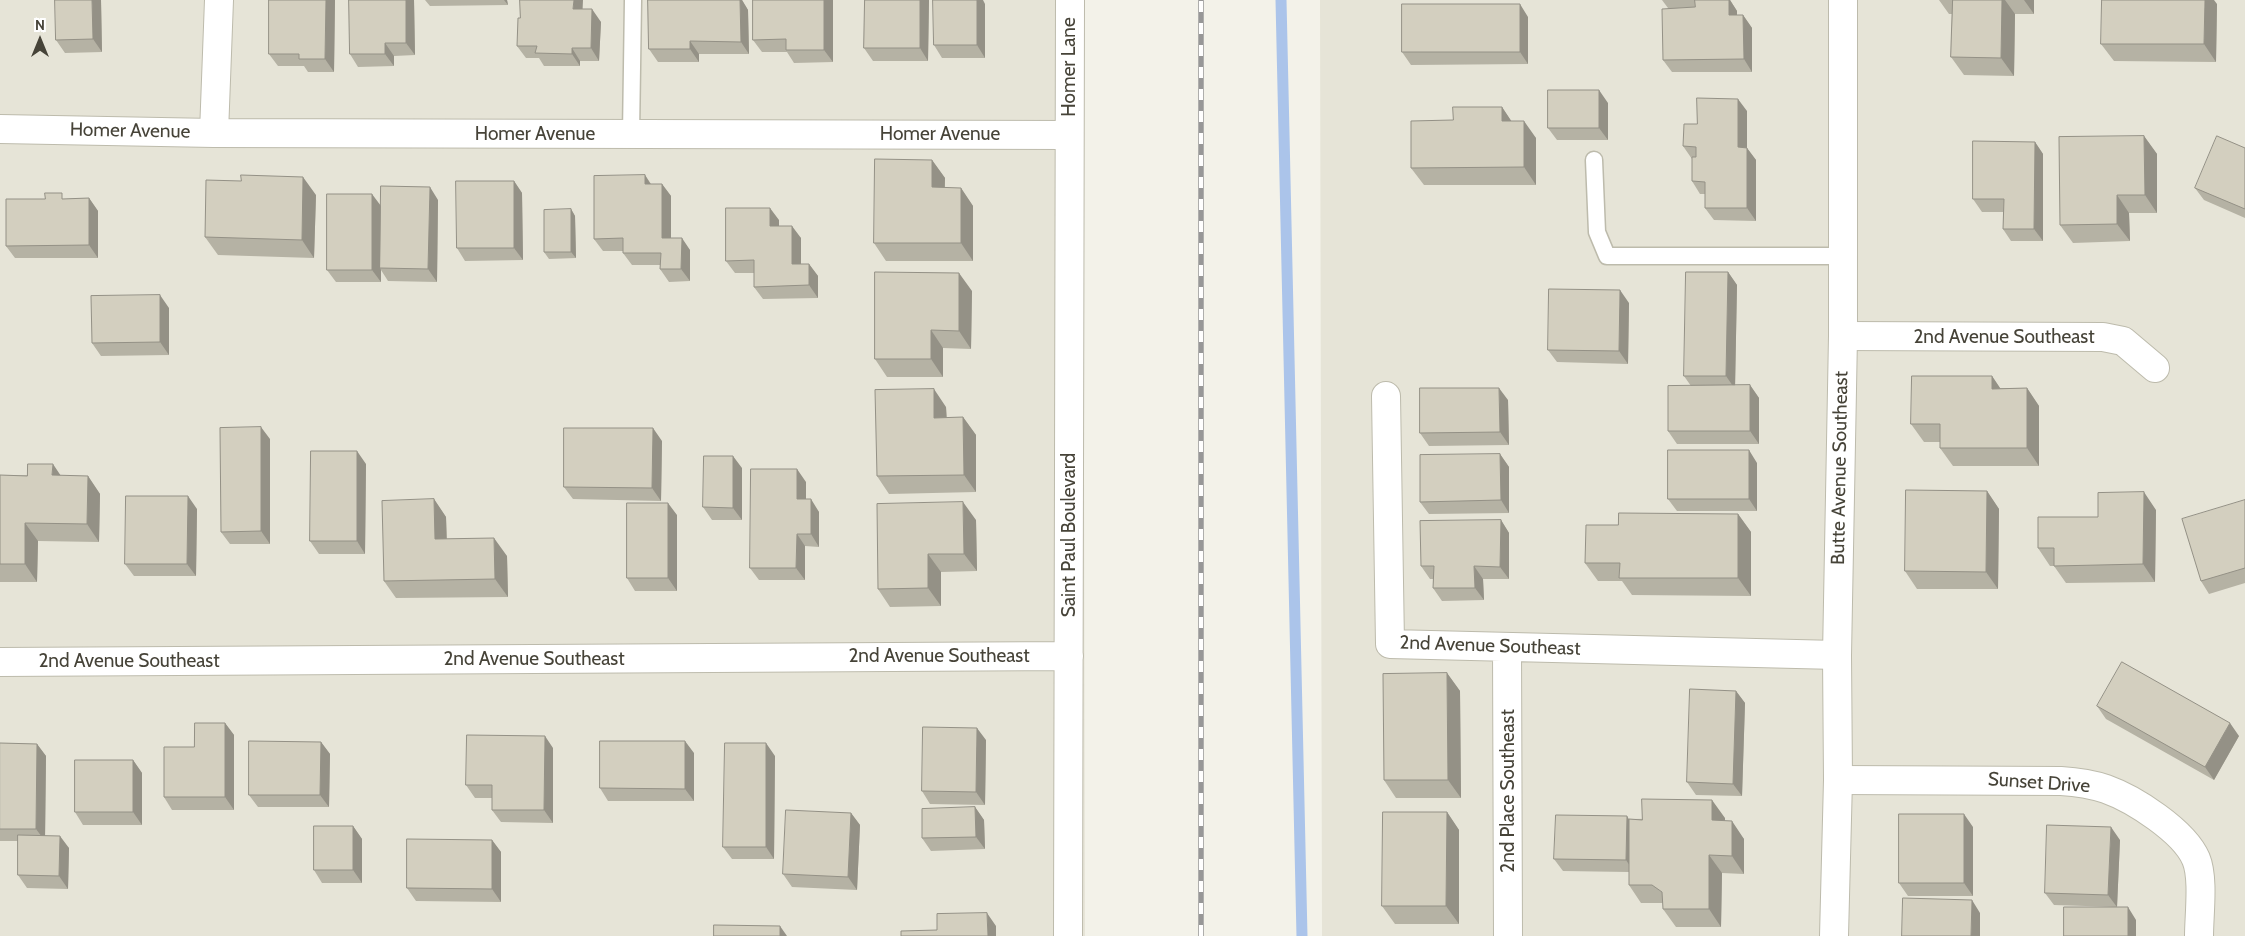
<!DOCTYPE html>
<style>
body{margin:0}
#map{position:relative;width:2245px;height:936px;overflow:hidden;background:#f3f2e9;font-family:Cabin,sans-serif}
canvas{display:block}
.north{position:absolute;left:15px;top:15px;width:50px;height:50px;-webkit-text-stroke:4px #fff;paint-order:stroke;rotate:0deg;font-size:14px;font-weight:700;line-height:20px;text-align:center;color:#464338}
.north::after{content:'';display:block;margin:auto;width:18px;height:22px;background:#464338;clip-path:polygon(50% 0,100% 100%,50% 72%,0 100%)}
</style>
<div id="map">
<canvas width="2245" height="936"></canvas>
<div class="north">N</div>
</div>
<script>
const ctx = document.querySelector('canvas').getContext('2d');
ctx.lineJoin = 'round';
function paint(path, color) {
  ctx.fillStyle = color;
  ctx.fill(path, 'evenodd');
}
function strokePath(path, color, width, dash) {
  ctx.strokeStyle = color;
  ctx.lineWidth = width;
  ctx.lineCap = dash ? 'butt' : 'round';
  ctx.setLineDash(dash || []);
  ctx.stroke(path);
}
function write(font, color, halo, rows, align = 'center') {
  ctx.font = font + ' Cabin,sans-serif';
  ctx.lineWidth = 4;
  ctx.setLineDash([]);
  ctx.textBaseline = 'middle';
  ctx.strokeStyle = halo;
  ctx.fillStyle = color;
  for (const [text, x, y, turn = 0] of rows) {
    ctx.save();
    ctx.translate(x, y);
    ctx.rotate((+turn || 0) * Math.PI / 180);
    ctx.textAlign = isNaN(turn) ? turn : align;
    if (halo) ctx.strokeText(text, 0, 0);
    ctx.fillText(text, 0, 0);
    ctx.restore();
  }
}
const residential = new Path2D(`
 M0,0h1083l2,936h-1085z
 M1320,0h925v936h-923z`);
const stream = new Path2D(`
 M1281,0l21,936`);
const service = new Path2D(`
 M631,134l2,-134
 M1594,160l3,72 10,24h236`);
const minor = new Path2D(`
 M0,129l214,4 855,2
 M214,133l5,-133
 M1843,336l260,1 20,4 32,27
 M1386,396l4,248 447,11
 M1507,647l1,289
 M0,662l1069,-6
 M1838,780l223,1c16,1 30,3 45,8 28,10 78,42 90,70 8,19 3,56 3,77
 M1068,936l2,-936`);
const tertiary = new Path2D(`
 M1834,936l4,-156 -1,-125 6,-319v-336`);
const rail = new Path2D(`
 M1201,936v-936`);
const wall = new Path2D(`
 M101,0l1,52 -37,1 -9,-13z
 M269,0h66l-1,72h-26l-4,-6h-26l-9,-12z
 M349,0h65l1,55 -21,1v10l-36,1 -8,-13z
 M425,0h82l1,5 -78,1z
 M648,0h94l6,10 1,44h-50v8h-41l-9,-13z
 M833,0v62l-39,1 -7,-11h-25l-9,-12z
 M865,0h64l-1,61h-55l-9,-13z
 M1662,0h68l7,11v4h6l9,13v44h-80l-9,-12 5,-52z
 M1939,0h95v14h-19l-1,62 -50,-1 -13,-18 1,-43h-3z
 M985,4v54h-43l-8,-13z
 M2217,4l-1,58 -102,-1 -13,-17z
 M582,9l19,13 -2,39h-19v5h-36l-5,-8h-13l-9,-12z
 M1528,17v47l-117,1 -9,-13z
 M1608,103v37h-51l-9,-12z
 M1502,107l9,14 25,17v47h-112l-13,-17 42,-48z
 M1747,111v37l9,12v61l-42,-1 -9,-12v-14h-5l-8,-13v-22l-9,-13 14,-22z
 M2144,136l13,18v59h-28l1,28 -57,2 -13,-18z
 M2035,142l8,12v87h-32l-8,-12v-17h-21l-9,-13z
 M2245,148v70l-41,-18 -9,-12z
 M932,160l13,18v10h16l12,18v55h-87l-12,-18z
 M645,175l6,9h11l9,12v42l19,12v31l-21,1 -9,-13v-4h-28l-9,-12v-2h-20l-9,-12z
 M514,181l8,12 1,67 -58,1 -8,-13z
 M316,195l-2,63 -96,-3 -13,-18z
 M89,198l9,13v47h-83l-9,-12 60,-47z
 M438,200l-1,82 -49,-1 -7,-11v12h-45l-9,-12 54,-64z
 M571,209l4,7 1,42 -27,1 -5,-7z
 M779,220v6l22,12v26h8l9,12v22l-55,1 -9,-12v-14h-19l-9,-12z
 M1728,272l9,13 -2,101 15,-1 9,13v46h-82l-9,-13 23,-45 -7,-10z
 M972,291l-1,58 -28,-1v29h-56l-12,-18z
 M1629,303l-1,61 -71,-2 -9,-12z
 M169,308v47l-68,1 -9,-13z
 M1992,376l8,12h27l12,18v60h-86l-13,-18v-6h-16l-13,-18z
 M1508,400l1,45 -80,1 -9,-13z
 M946,407l1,11 16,-1 13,18v57l-87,2 -12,-18z
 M270,439v105h-40l-9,-12z
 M662,441l-1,60 -88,-2 -9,-12z
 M1500,454l9,13v46l-80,1 -9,-12z
 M1757,463v48h-80l-9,-12z
 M366,464l-1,90h-46l-9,-13z
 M742,468v52h-30l-9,-13z
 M0,475l88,1 12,18 -1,48 -61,-1 -1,41h-37z
 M806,482v17l13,13v35l-14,-1v34h-46l-9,-12z
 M1987,491l12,18 -1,80h-81l-12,-18z
 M434,499l12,18 1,22 60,17 1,41 -112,1 -12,-17z
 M2245,500v83l-36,11 -8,-13z
 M197,509l-1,67h-62l-9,-12z
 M2156,510l-1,72 -89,1 -12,-17h-4l-12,-18 60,-31z
 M1738,514l13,18v64l-119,-1 -10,-14h-24l-13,-18 33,-38z
 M677,515v76h-42l-8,-13z
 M976,520l1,51 -36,1v34l-51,1 -12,-18z
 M1501,520l8,13v46h-26l1,21 -42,1 -9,-13v-9h-3l-9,-13z
 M1447,673l13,18 1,107h-65l-12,-18z
 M1736,691l9,12 -3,93 -46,-1 -9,-13z
 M2097,706l142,30 -25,44 -108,-61z
 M225,723l9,12v75h-62l-8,-13 30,-50z
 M986,740l-1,65 -55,-1 -8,-13z
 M321,742l9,12 -1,53h-71l-9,-12z
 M0,743l37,1 9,12 -1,80 24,12 -1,41 -41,-1 -9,-13v-34h-18z
 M553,748v75l-52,-1 -9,-12v-12h-17l-9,-13z
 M694,753v48h-86l-8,-13z
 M775,756l-1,103h-42l-9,-12z
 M133,760l9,13v52h-59l-8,-13z
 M975,807l9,13 1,29 -54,2 -9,-13z
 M1447,812l12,18v94h-64l-13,-18z
 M851,813l9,12 -3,65 -65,-3 -9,-13z
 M1725,818v3l19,18v35l-22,-1 -1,54h-45l-13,-18v-6h-22l-12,-18v-13l-66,-1 -9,-12 75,-40z
 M353,826l9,13v44h-40l-8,-13z
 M1973,827v69h-65l-9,-13z
 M492,840l9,12v50l-85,-1 -9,-13z
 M2120,840l-3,67 -63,-2 -9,-12z`);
const shadedWall = new Path2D(`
 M92,0h9l1,52 -9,-13z
 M326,0h9l-1,72 -9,-13z
 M406,0h8l1,55 -9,-12z
 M504,0h3l1,5z
 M574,0h9l-1,22 -9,-13z
 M740,0h2l6,10 1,44 -8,-12z
 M824,0h9v62l-9,-12z
 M920,0h9l-1,61 -8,-13z
 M977,0h6l2,4v54l-8,-13z
 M1729,0h1l7,11v17l-8,-13z
 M2002,0h3l10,14 -1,62 -13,-18z
 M2024,0h10v14z
 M2205,0h9l3,4 -1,58 -12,-18z
 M1520,4l8,13v47l-8,-12z
 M592,9l9,13 -2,39 -8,-13z
 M1743,15l9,13v44l-8,-13z
 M690,41l9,13v8l-9,-13z
 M385,43l9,13v10l-9,-12z
 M572,48l8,13v5l-8,-12z
 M1599,90l9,13v37l-9,-12z
 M1738,99l9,12v49l-9,-13z
 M1502,107l12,18 -12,-4z
 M1524,121l12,17v47l-12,-18z
 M2144,136l13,18v59l-12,-18z
 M2035,142l8,12v87l-9,-12z
 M1747,148l9,12v61l-9,-13z
 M932,160l13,18 -1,27 -12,-18z
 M645,175l8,13 -8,-4z
 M303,177l13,18 -2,63 -12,-18z
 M514,181l8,12 1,67 -9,-12z
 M662,184l9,12v54l-9,-12z
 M430,187l8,13 -1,82 -9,-13z
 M961,188l12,18v55l-12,-18z
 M372,194l9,12 -1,62 1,2v12l-9,-12z
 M2117,195l12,18 1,28 -13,-17z
 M89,198l9,13v47l-9,-13z
 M770,208l9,12v19l-9,-13z
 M571,209l4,7 1,42 -5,-6z
 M792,226l9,12v38l-9,-12z
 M682,238l8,12v31l-9,-12z
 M809,264l9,12v22l-9,-13z
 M1728,272l9,13 -2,104 -9,-13z
 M959,273l13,18 -1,58 -12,-18z
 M1620,290l9,13 -1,61 -9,-13z
 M160,295l9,13v47l-9,-13z
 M931,330l12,18v29l-12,-18z
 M1992,376l12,18 -12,-5z
 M1750,385l9,13v46l-9,-13z
 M1499,388l9,12 1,45 -9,-13z
 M2027,388l12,18v60l-12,-18z
 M934,389l12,18 1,29 -13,-18z
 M963,417l13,18v57l-12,-17z
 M261,427l9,12v105l-9,-13z
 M653,428l9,13 -1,60 -9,-13z
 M1749,450l8,13v48l-8,-12z
 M357,451l9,13 -1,90 -8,-13z
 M1500,454l9,13v46l-8,-13z
 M733,456l9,12v52l-9,-12z
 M53,464l12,18 -13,-7z
 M797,469l9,13v30l-9,-13z
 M88,476l12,18 -1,48 -12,-18z
 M1987,491l12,18 -1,80 -12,-17z
 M2144,492l12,18 -1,72 -12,-18z
 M188,496l9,13 -1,67 -9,-12z
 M434,499l12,18 1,40 -12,-18z
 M811,499l8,13v35l-8,-13z
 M963,502l13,18 1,51 -13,-17z
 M668,503l9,12v76l-9,-13z
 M1738,514l13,18v64l-13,-18z
 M1501,520l8,13v46l-9,-12z
 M25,523l13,18 -1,41 -12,-18z
 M797,534l8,12v34l-9,-12z
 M494,538l13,18 1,41 -13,-18z
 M928,554l13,18v34l-13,-18z
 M1474,566l9,13 1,21 -9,-12z
 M1447,673l13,18 1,107 -13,-18z
 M1736,691l9,12 -3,93 -9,-12z
 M225,723l9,12v75l-9,-13z
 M2230,723l9,13 -25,44 -9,-13z
 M977,728l9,12 -1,65 -9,-13z
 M545,736l8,12v75l-9,-13z
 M685,741l9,12v48l-9,-12z
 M321,742l9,12 -1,53 -9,-12z
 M766,743l9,13 -1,103 -8,-12z
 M37,744l9,12 -1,85 -9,-12z
 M133,760l9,13v52l-9,-13z
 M1712,800l13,18v20l-13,-18z
 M975,807l9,13 1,29 -9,-12z
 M1447,812l12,18v94l-13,-18z
 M851,813l9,12 -3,65 -9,-13z
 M1964,814l9,13v69l-9,-13z
 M1627,816l8,13 -1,43 -8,-12z
 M1732,821l12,18v35l-12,-18z
 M353,826l9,13v44l-9,-13z
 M2111,827l9,13 -3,67 -9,-12z
 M60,836l9,12 -1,41 -9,-13z
 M492,840l9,12v50l-9,-13z
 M1709,855l13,18 -1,54 -12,-18z
 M1972,900l8,13v23h-9z
 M2128,907l8,13v16h-8z
 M987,913l9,13v10h-8z
 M780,926l7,10h-7z`);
const building = new Path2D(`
 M55,0h37l1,39 -37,1z
 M269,0h57l-1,59h-26v-5h-30z
 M349,0h57v43h-21v11h-35z
 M520,0h54l-1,9h19l-1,39h-19v6l-37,-1 2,-7h-20l1,-28h2z
 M648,0h92l1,42 -51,-1v8h-41z
 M753,0h71v50h-38v-11l-33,1z
 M865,0h55v48h-56z
 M933,0h44v45h-43z
 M1695,0h34v15h14l1,44 -81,1 -1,-51 33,-2z
 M1953,0h49l-1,58 -50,-1z
 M2102,0h103l-1,44h-103z
 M1402,4h118v48h-118z
 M1548,90h51v38h-51z
 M1697,98l41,1v48l9,1v60h-42v-26l-13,-1v-24h4v-10l-13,-1 1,-22h13z
 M1453,107h49v14h22v46l-113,1v-47l42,-1z
 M2144,136l1,59h-28v29l-57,1 -1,-88z
 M2217,136l28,12v61l-50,-21z
 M1973,141l62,1 -1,87h-31l1,-30h-31z
 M875,159l57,1v27l29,1v55h-87z
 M241,175l62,2 -1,63 -97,-3 1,-57 35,1z
 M645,175v9h17v54h20l-1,31h-21l1,-16h-38v-15l-29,1v-63z
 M456,181h58v67h-57z
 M381,186l49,1 -2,82 -48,-1z
 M45,193h17v6l27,-1v47l-83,1v-47h39z
 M327,194h45v76h-45z
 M726,208h44v18h22v38h17v21l-55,2v-27l-28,1z
 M571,209v43h-27v-42z
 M875,272l84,1v58l-28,-1v29h-56z
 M1686,272h42l-2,104h-42z
 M1549,289l71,1 -1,61 -71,-1z
 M160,295v47l-68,1 -1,-47z
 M1912,376h80v13l35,-1v60h-87v-24h-29z
 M1750,385v46h-82v-45z
 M1420,388h79l1,44 -80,1z
 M934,389v29l29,-1 1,58 -87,1 -2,-86z
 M261,427v104l-40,1 -1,-104z
 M564,428h89l-1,60 -88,-1z
 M1668,450h81v49h-81z
 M311,451h46v90h-47z
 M1500,454l1,46 -81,2v-47z
 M704,456h29v52l-30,-1z
 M28,464h25l-1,11 36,1 -1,48 -62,-1v41h-25v-89l27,1z
 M751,469h46v30h14v35h-14l-1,34h-46z
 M1906,490l81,1 -1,81 -81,-1z
 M2144,492l-1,72 -89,2v-18h-16v-31h60v-24z
 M126,496h62l-1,68h-62z
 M434,499l1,40 59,-1 1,41 -111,2 -2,-80z
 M2245,500v68l-44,13 -19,-62z
 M963,502l1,52h-36v34l-50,1 -1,-85z
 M627,503h41v75h-41z
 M1619,513l119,1v64h-119l1,-15h-35l1,-38h32z
 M1501,520l-1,47 -26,-1 1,22h-42l1,-22h-13l-1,-45z
 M2122,662l108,61 -25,44 -108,-61z
 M1447,673l1,107h-64l-1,-106z
 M1690,689l46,2 -3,93 -46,-2z
 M195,723h30v74h-61v-50h30z
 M923,727l54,1 -1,64 -54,-1z
 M467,735l78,1 -1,74h-52v-25h-26z
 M249,741l72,1 -1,53h-71z
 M600,741h85v48l-85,-1z
 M0,743l37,1 -1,85h-36z
 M725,743h41v104h-43z
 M75,760h58v52h-58z
 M1642,799l70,1v20l20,1v35l-23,-1v54h-46l-1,-17 -10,-7h-23v-66l13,1z
 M975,807l1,30 -54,1v-29z
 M786,810l65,3 -3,64 -65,-3z
 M1383,812h64l-1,94h-64z
 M1899,814h65v69h-65z
 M1556,815l71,1 -1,44 -72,-1z
 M2047,825l64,2 -3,68 -63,-2z
 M314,826h39v44h-39z
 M18,835l42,1 -1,40 -41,-1z
 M407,839l85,1v49l-85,-1z
 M1903,898l69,2 -1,36h-69z
 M2064,907h64v29h-64z
 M987,913l1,23h-87v-5l36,-1v-16z
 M714,925l66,1v10h-66z`);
const streetNames = [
 ["Homer Lane",1069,67,-90],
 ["Homer Avenue",130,131,1],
 ["Homer Avenue",535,134],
 ["Homer Avenue",940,134],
 ["2nd Avenue Southeast",2004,337],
 ["Butte Avenue Southeast",1840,468,-89],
 ["Saint Paul Boulevard",1069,535,-90],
 ["2nd Avenue Southeast",1490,646,2],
 ["2nd Avenue Southeast",939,656],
 ["2nd Avenue Southeast",534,659],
 ["2nd Avenue Southeast",129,661],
 ["Sunset Drive",2039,783,4],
 ["2nd Place Southeast",1508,791,-90]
];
paint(residential, '#e6e4d7');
strokePath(stream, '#abc4ea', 11);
strokePath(service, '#bdbbac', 19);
strokePath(minor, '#bdbbac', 30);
strokePath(tertiary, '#bdbbac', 30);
strokePath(service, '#fff', 16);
strokePath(minor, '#fff', 28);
strokePath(tertiary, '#fff', 28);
strokePath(rail, '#979797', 5.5);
strokePath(rail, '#fff', 4, [11]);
paint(wall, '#b5b2a4');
paint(shadedWall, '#949186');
paint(building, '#d3cfbf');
strokePath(building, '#949186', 1);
write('19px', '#464338', '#fff', streetNames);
</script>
